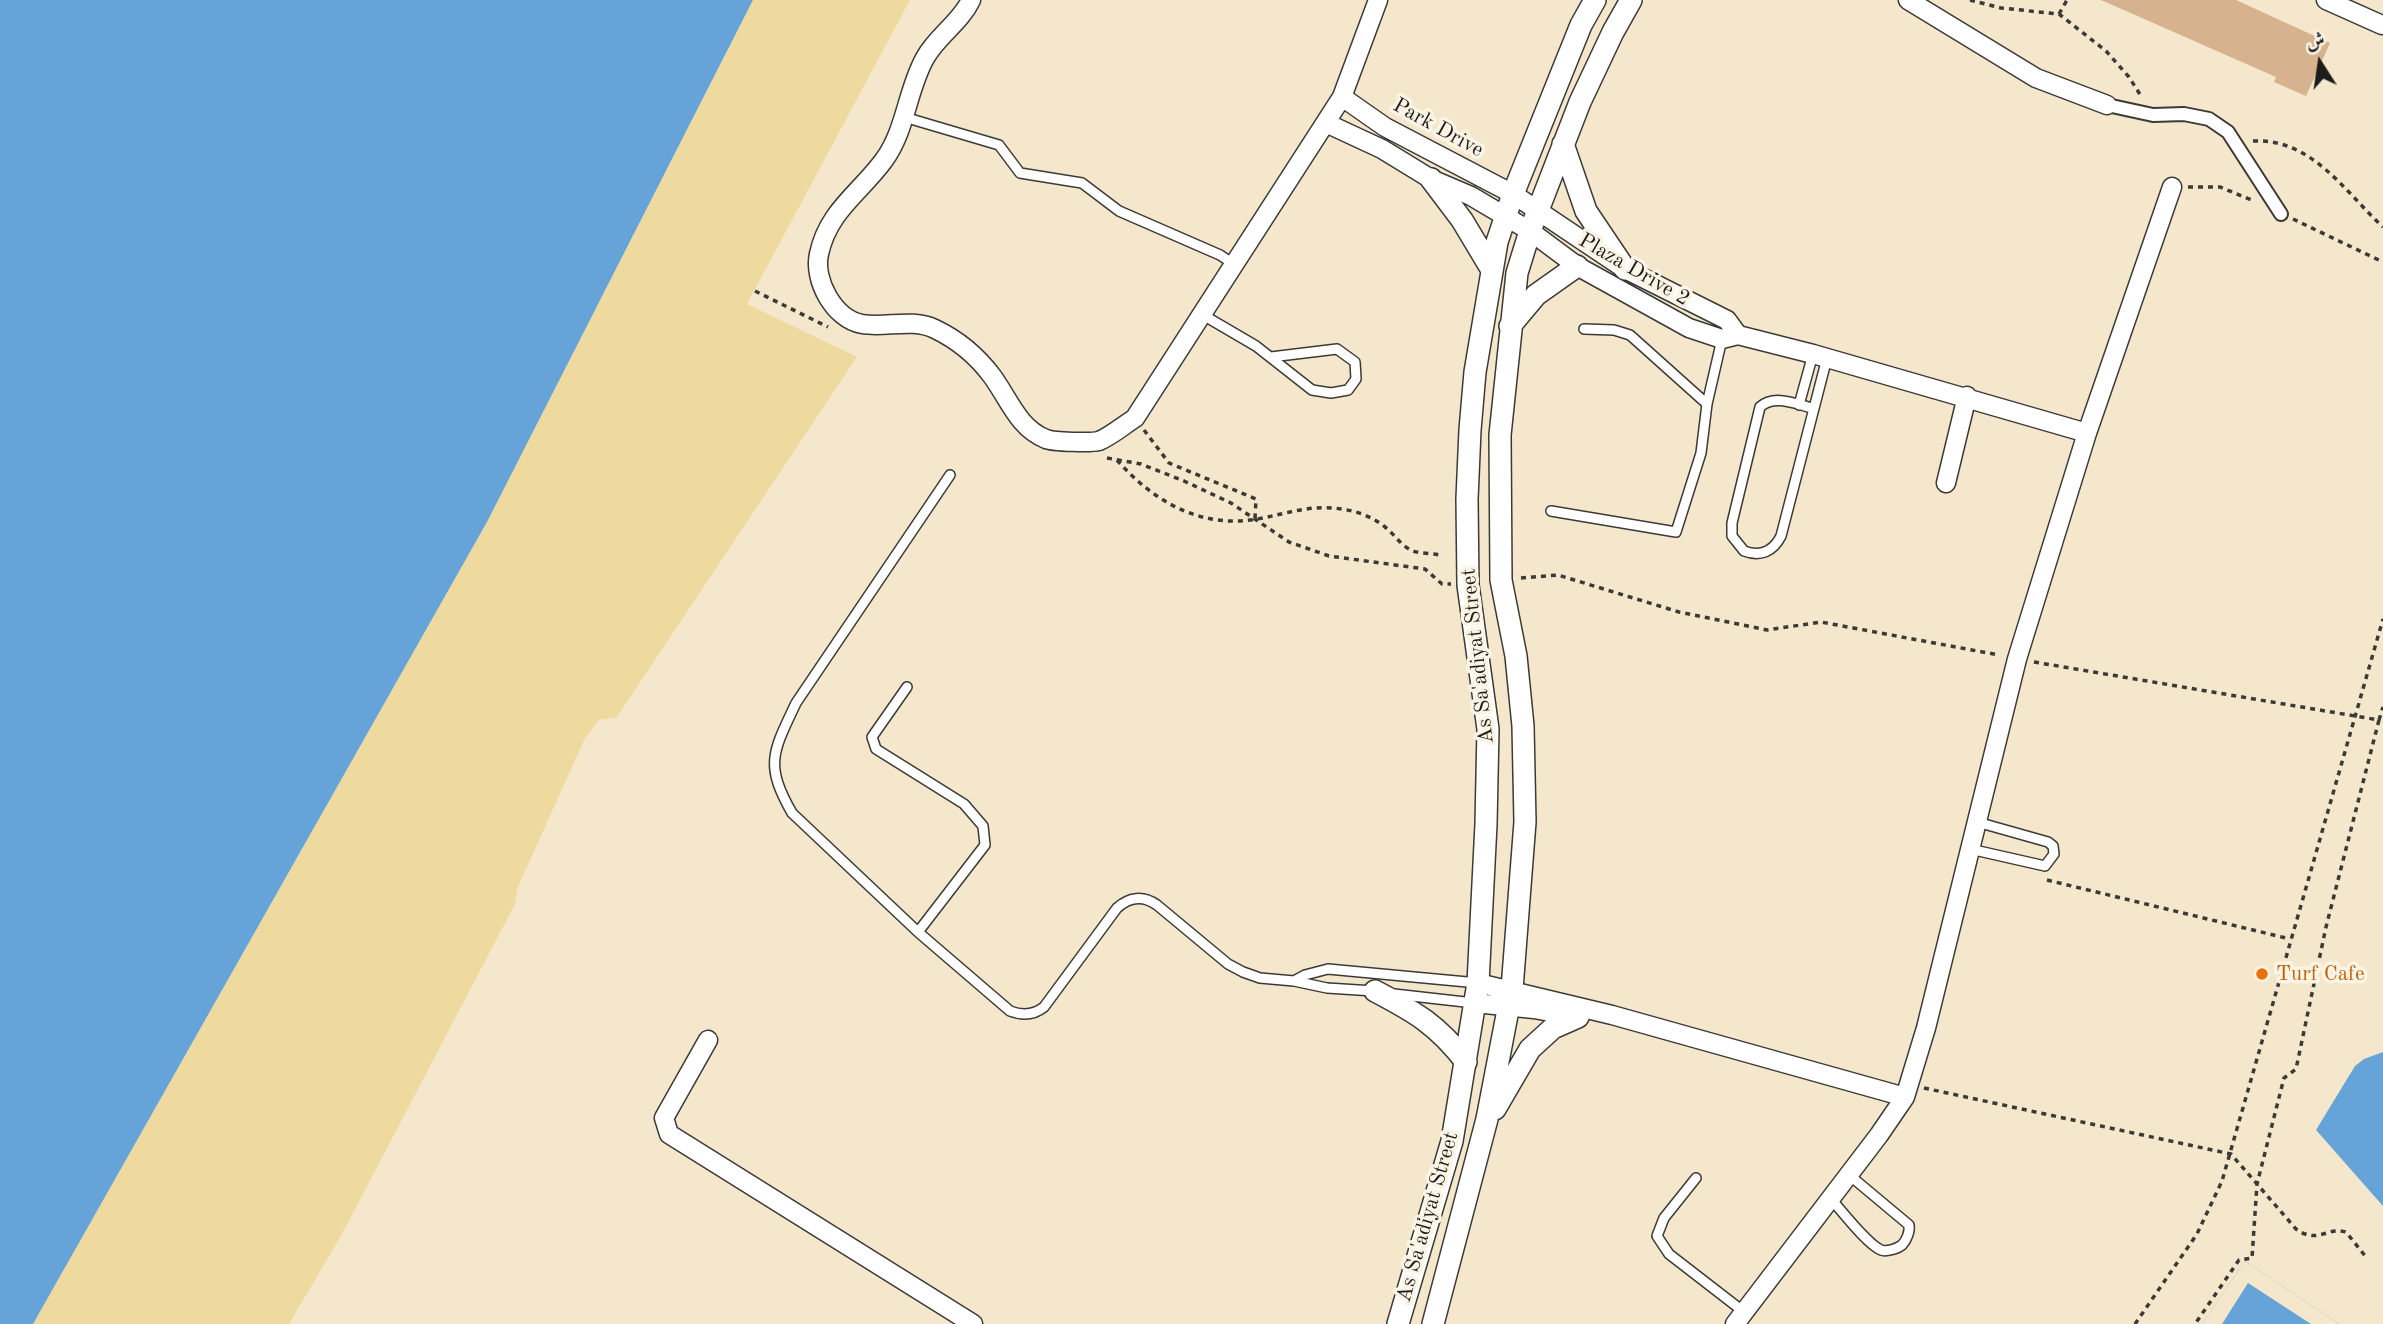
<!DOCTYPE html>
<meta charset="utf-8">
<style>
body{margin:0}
#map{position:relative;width:2383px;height:1324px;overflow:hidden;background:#f4e7cc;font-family:"Old Standard TT",Amiri,serif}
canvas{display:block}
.north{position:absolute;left:2285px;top:28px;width:70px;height:70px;-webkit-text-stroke:5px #fcf5e5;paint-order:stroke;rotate:348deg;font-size:19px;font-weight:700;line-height:28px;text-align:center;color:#1c1c1c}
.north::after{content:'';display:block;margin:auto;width:24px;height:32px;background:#1c1c1c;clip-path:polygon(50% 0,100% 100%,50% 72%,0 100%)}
</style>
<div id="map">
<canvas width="2383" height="1324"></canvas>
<div class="north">ش</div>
</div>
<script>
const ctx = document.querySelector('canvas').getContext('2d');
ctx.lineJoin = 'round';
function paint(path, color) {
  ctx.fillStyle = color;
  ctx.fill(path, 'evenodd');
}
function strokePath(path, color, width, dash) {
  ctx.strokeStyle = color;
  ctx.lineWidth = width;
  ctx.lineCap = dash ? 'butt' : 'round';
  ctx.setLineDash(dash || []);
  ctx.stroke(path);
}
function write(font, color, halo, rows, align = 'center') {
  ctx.font = font + ' "Old Standard TT",serif';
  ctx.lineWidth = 7;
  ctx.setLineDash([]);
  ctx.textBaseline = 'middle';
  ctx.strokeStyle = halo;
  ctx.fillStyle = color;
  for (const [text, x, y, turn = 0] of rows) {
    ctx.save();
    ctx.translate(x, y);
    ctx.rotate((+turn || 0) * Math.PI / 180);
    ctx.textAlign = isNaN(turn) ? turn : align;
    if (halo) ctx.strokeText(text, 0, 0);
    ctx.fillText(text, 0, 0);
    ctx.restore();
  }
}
const sand = new Path2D(`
 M753,0h157l-163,304 110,53 -240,360 -18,3 -14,18 -68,151 -2,15 -173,330 -53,90h-256l454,-802z`);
const water = new Path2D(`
 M0,0h753l-266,522 -454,802h-33z
 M2383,1052v154l-67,-76 39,-64 9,-7z
 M2245,1261l94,63h-137z`);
const pier = new Path2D(`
 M2245,1261l94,63h-28l-63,-41 -26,41h-20z`);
const building = new Path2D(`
 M2101,0h135l94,43 -24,53 -32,-14 2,-5z`);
const path = new Path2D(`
 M1970,0l31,8 58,6 47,37 23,26 12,19
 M2059,14l8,-14
 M2253,141c59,-3 92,51 130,86
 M2188,187h32l34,14
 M2293,219l90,43
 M755,291l73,36
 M1144,430l25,33 87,36 -1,20
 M1107,458l34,6 43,17 47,22 58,39 40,14 96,13 17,15h9
 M1117,460c36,41 83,69 140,59 29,-5 54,-15 84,-10 16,2 32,8 44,18 9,7 14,16 24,22 8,5 21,4 31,6
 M1521,578l37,-3 121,37 88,18 54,-8 178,33
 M2034,662l345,58 -53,207 -30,142 -12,9 -27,106 -5,74 -13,2 -44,64
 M2379,720l4,-13
 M2047,880l243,59
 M1924,1088l307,66 65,75c22,16 31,-3 50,3l20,25
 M2135,1324l62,-90 25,-53 161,-562`);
const service = new Path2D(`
 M904,117l95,28 21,28 62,10 37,28 101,44 15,10
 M1203,315l53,31 56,44 19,3 17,-3 8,-11 -1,-17 -18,-13 -66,8
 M1584,329l30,1 16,5 77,69
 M1799,405l14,-51
 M1812,408c-16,-4 -38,-14 -52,-1l-28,116v13l12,15c16,6 29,1 37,-15l46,-178
 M950,475l-154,228c-23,49 -32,61 -4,110l126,119 92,79c13,5 24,4 34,-4l73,-99c12,-11 26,-13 40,-3l71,59 15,8 17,6 34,3 33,7 47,3
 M1551,511l125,21 25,-79 6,-49 15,-65
 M907,687l-35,50 4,12 88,55 19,22 2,19 -67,87
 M1970,849l75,17 9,-12 -1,-8 -5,-4 -71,-20
 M1294,981l11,-6 23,-6 150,14
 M1394,994l80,9
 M1696,1178l-32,40 -7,18 12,18 75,58
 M1831,1199c11,12 36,45 50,51 5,2 16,-1 21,-5 5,-5 8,-14 7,-20l-61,-51`);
const pedestrian = new Path2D(`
 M2107,105l46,10 31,-1 25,5 19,13 53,82`);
const minor = new Path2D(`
 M971,0c-11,23 -34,36 -46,58 -18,32 -19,72 -41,102 -24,33 -56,51 -65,94 -6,26 15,65 43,70 24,4 50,-6 73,5 23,11 42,27 57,47 17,23 26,52 54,63 7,3 46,4 53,2 12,-5 25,-16 36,-23l207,-321 36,-97
 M1908,0l128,78 71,27
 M2326,0l56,25
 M1342,97l43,30 128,67 112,75 102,51 11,15
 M1326,123l56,26 49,30 40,17 59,35 47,35 112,62 33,11 16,-4 75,19 274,79
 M1946,483l21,-87
 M1478,983l134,32 293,82
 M1475,1003l59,6 38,7
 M708,1040l-44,78 5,16 304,190
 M1735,1324l144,-189 26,-38 21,-69 91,-369 70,-226 85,-246`);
const tertiary = new Path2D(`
 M1563,144l23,67 39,58
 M1431,179l31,41 30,50
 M1510,326l26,-31 41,-29
 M1375,991c40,21 63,34 91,71
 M1495,1109l35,-60 23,-21 25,-11
 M1398,1324l54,-183 26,-158 8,-159 2,-95 -20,-144 -1,-86 3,-69 5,-58 22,-130 16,-48 68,-169 14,-25
 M1433,1324l54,-205 25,-130 13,-167 -2,-96 -7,-70 -15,-76 -1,-145 17,-162 13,-42 50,-129 33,-70 18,-32`);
const markers = [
 [2262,974,7,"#e8710a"]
];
const streetNames = [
 ["Park Drive",1438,128,29],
 ["Plaza Drive 2",1634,270,30],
 ["As Sa'adiyat Street",1478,656,-96],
 ["As Sa'adiyat Street",1428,1217,-74]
];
const foodNames = [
 ["Turf Cafe",2276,974]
];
paint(sand, '#eeda9e');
paint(water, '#66a3d8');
paint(pier, '#f4e7cc');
paint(building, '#d6b28e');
strokePath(service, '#3c3a36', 12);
strokePath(pedestrian, '#3c3a36', 16);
strokePath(minor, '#3c3a36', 21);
strokePath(tertiary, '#3c3a36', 24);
strokePath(path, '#3c3a36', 3.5, [5, 5]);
strokePath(service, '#fff', 9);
strokePath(pedestrian, '#fff', 12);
strokePath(minor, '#fff', 18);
strokePath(tertiary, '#fff', 21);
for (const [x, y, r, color] of markers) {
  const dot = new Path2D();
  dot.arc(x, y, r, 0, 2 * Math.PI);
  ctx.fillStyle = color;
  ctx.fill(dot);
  strokePath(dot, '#fcf5e5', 2.5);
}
write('21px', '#1c1c1c', '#fcf5e5', streetNames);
write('21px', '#c56008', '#fcf5e5', foodNames, 'left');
</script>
